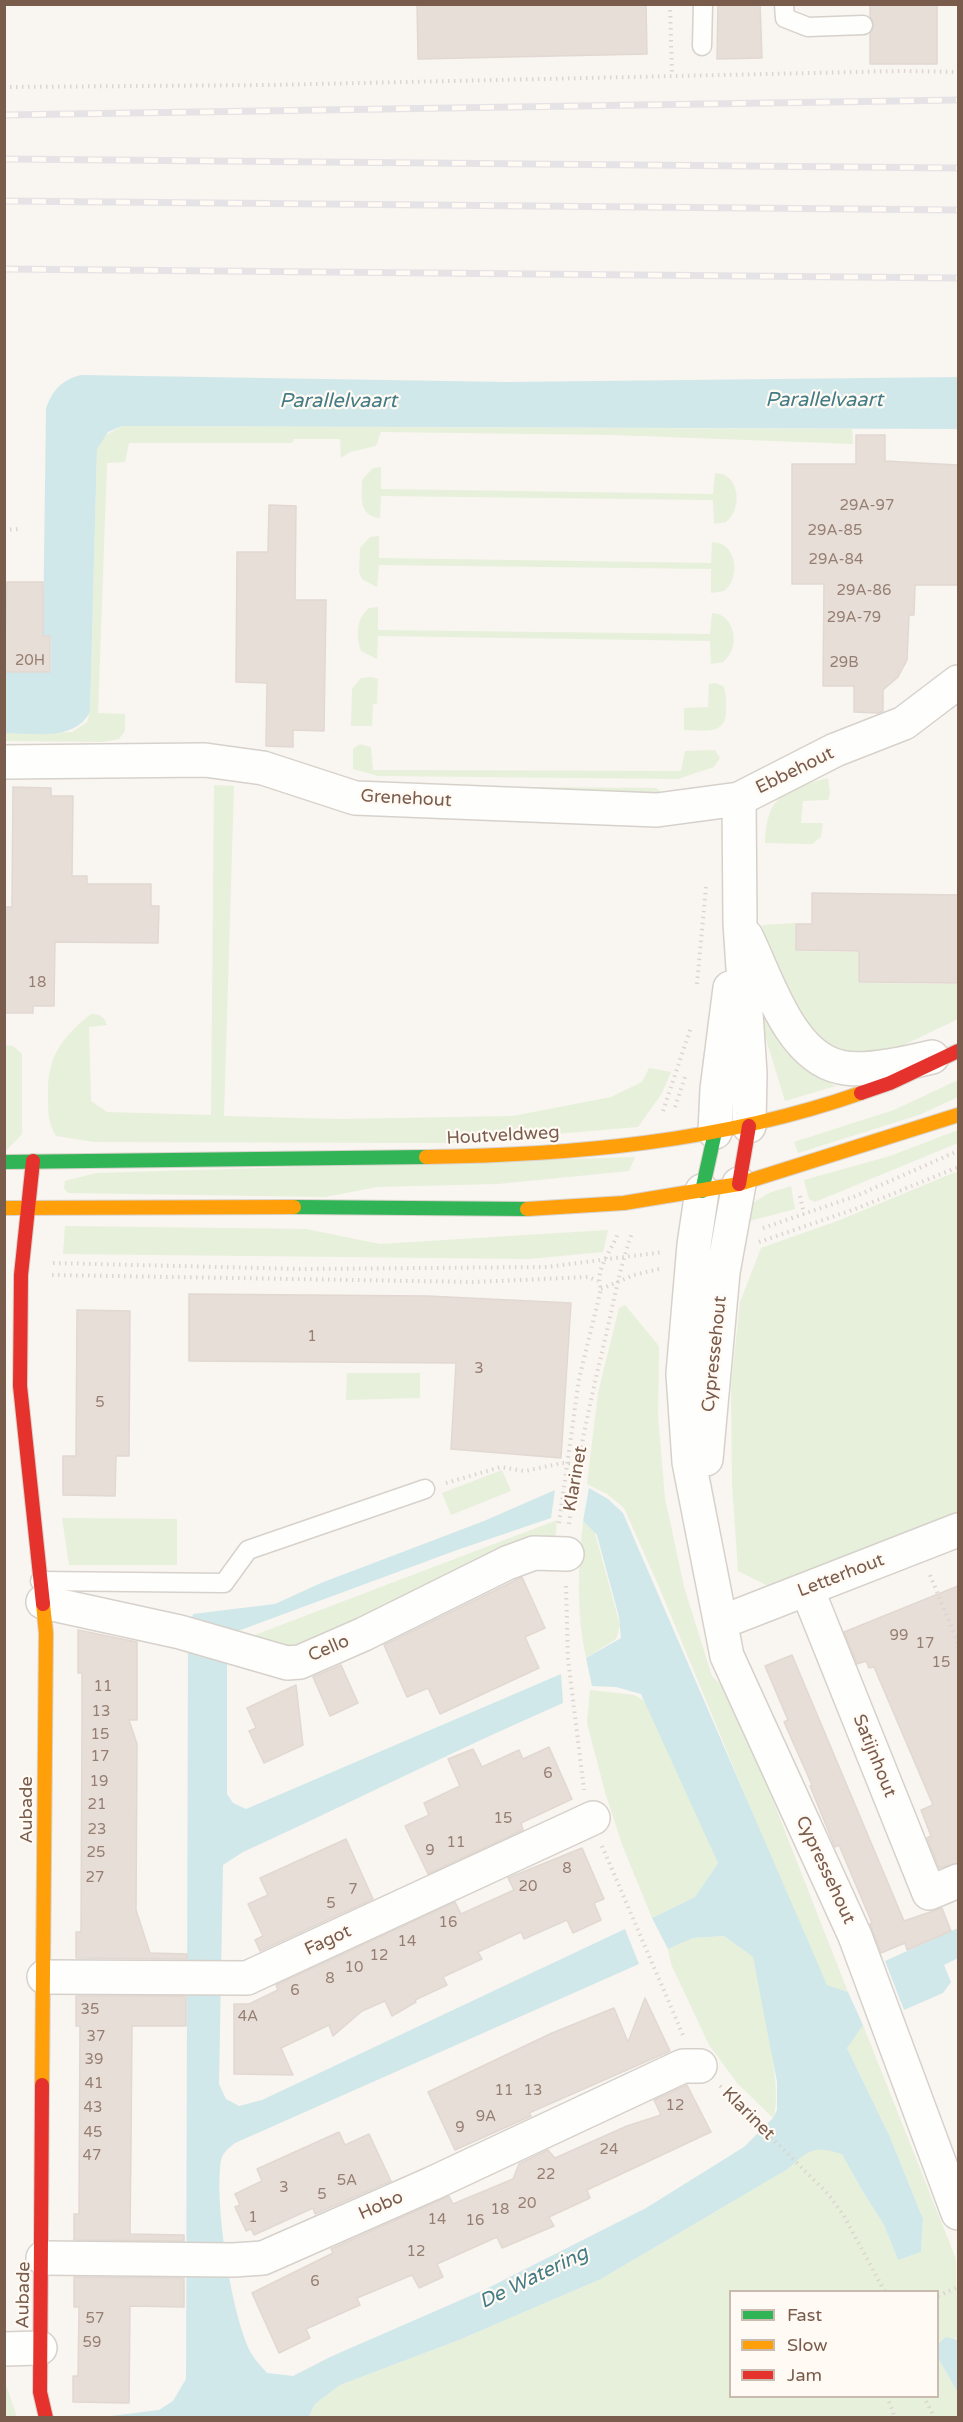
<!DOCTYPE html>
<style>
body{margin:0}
#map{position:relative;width:963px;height:2422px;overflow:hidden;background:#f9f5f0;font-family:"Varela Round",sans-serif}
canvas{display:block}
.frame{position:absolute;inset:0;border:6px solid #7a5c4d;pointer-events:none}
.legend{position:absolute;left:729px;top:2290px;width:210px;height:108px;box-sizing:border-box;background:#fffaf3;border:2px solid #cabbb1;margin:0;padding:8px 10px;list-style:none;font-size:18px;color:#7a5c4d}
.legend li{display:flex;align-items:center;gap:12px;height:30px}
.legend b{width:30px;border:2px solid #cabbb1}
</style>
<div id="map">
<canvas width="963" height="2422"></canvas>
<div class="frame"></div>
<ul class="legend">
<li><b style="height:8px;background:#30b455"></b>Fast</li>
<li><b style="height:8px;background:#ff9f0a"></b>Slow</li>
<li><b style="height:8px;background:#e5322d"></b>Jam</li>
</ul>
</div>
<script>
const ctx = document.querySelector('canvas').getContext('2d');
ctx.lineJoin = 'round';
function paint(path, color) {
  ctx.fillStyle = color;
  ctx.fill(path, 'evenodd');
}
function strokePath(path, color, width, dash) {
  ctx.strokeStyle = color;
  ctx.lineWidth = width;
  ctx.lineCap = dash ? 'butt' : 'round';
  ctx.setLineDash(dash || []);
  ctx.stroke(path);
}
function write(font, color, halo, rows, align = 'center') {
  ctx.font = font + ' "Varela Round",sans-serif';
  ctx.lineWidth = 4.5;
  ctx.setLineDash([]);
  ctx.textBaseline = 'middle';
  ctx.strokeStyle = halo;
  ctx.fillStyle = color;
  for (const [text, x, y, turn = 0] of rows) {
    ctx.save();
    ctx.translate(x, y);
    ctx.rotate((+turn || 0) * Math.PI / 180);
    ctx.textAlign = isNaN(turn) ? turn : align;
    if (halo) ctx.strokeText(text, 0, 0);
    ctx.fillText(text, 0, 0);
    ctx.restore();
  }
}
const green = new Path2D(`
 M122,426l730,3 1,15 -239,-9 -233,-3 -5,14 -26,6 -9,6 -1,-19h-46l-2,4h-163l-4,19 -18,1 -9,250 27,1v17l-6,8 -17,3 -97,-1 -1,-8 68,-1 15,-10 3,-10 7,-263 2,-10z
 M381,467v22l332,5 2,-21c25,0 28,36 11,49l-12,2 -1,-24 -332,-4 -1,22c-22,-2 -18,-22 -18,-38l11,-12z
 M379,536v22l332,5 1,-21c25,0 29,36 12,49l-13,2v-24l-332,-4 -2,22 -15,-8 -3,-7 1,-24 10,-11z
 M378,607v23l332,4 2,-21c24,1 29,36 11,49l-12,2 -1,-23 -332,-5 -1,23 -16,-8c-5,-15 -5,-32 8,-43z
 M372,677l6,2 -1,25h-4l-1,22h-21l1,-37 9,-11z
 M715,683l8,3c4,8 3,16 3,25 0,25 -23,19 -42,19v-22l24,-1 1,-23z
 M360,744l11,3 2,23 308,1 4,-20 30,-1 5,8 -6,9 -36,12 -300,-3 -25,-7v-20z
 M828,778l2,15 -2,7 -25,1 -2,22h22l-2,14 -9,7 -47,-1c2,-48 20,-54 63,-65z
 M214,785l20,1 -10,330 115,3 174,-3 98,-19 31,-15 7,-14 22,4 -9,21 -24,34 -191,16 -353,-1 -38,-6c-8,-13 -8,-24 -8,-40 -1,-39 13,-58 43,-82 9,0 13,2 16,11l-18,2 2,74 16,11 104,3z
 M398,786l258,2 4,3 -2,5z
 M795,923l1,28 62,1v31l100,1v35l-77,37 -35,1 -41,-29 -41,-88 -2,-15z
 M762,990c21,54 22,66 74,96l-51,15 -20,-65z
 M5,1045l8,1 9,8v80l-17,18z
 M958,1080v17l-39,18 -121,38 -4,-11 100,-32z
 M958,1130v13l-143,59 -6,-3 -5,-19 86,-24z
 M635,1157l-6,14 -131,13 -121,3 -52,10 -257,-4 -4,-5 1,-7 31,-8z
 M958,1171v340l-109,48 -77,29 -34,-17 -6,-88 -1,-98 9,-83 21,-54 79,-28z
 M791,1186l4,23 -49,13 7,-19 16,-10z
 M65,1226l241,3 74,15 228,-14 -5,22 -74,7 -466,-5z
 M625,1305l34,41 -1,70 7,82 19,89 28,89 20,20 116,296 -21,-7 -44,-98 -123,-298 -36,-81 -17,-14 -20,-10 11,-91 21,-85z
 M347,1373h73v25l-74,2z
 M502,1470l9,21 -60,24 -9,-22z
 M62,1518l115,1v46h-108z
 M557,1520l-2,22 -261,110 -55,-11z
 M583,1521l12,12 25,92 -4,14 -30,19c-10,-46 -8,-91 -3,-137z
 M590,1690l44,5 16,9 68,159 -23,34 -43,21 -29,-71 -18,-55 -18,-69z
 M724,1936l29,21c6,34 32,134 20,161l-36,-35 -28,-38 -38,-81 -3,-15 25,-11z
 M863,2025l93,234 2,81 -2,-2 -17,5 -1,5v-56h-208v104h208v-38l20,35v24l-649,1 6,-14 25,-19 119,-45 142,-61 187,-110c20,-19 26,-24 54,-16l21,39 21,33 14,35 23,-8 2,-33 -33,-82 -43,-89 6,-13z
 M5,2382l12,35h-12z`);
const water = new Path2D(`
 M81,375l426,7 451,-5v52l-836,-3 -14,6 -11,17 -7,263c-16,30 -57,21 -85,21v-61h46v-36l-8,-1 3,-226c6,-19 16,-29 35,-34z
 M589,1488l19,11 15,14 204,472 21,7 15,33 -16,23 43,89 33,82 -2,33 -23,8 -14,-35 -21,-33 -21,-38c-28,-9 -34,-4 -54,15l-187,110 -142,61 -119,45 -25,19 -6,13 -215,1 65,-8 14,-9 13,-22 2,-741 5,-24 82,-10 46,-21 163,-62 71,-31 -4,28 -94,32 -230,85v159l6,9 13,6 315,-135 2,29c-108,47 -213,100 -320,149l-20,13 -4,219 7,15 13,7 23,-6 363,-171 14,35 -404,179c-6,5 -12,9 -14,17 -7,43 10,152 29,191 4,8 11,15 17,22l26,3 37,-19 156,-68 160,-81 98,-61 29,-29 4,-8v-28l-24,-125 -29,-21 -31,2 -25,11 -16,-31 43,-21 23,-34 -77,-169 -25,-7 -24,-1 -6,-28 35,-20 -2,-21 -22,-82 -14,-14z
 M958,1928v30l-14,7 7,17 -8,11 -39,17 -19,-49z
 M946,2337l12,3v53l-20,-35 1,-15z`);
const building = new Path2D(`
 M417,4h229l1,50 -229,5z
 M718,4h42l2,54 -45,1z
 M870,4h67v60h-67v-30l4,-9 -4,-9z
 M856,435h29v26l73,4v120h-43l-1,30h-5l-2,45 -9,17 -15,13v21l-5,2 -24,-1v-26h-31l1,-102h-32v-120h64z
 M269,505l27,1 -1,94h31l-2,131 -31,-1v17l-27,-1 1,-63 -31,-1 1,-130h31z
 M7,582h36v54h7v36h-46z
 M13,787l38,1v8h22l-1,80h15v8h64v22h8l-1,37 -103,-1 -1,64h-21v7h-29v-106h8z
 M812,893l146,2v88l-99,-1v-31l-63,-1v-26h16z
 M189,1294l239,2 143,7 -10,155 -110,-9 5,-86 -267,-2z
 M77,1310l53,1 -1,145h-13l-1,40 -52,-1v-39h13z
 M522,1577l23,51 -20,9 14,31 -99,46 -12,-26 -21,9 -23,-52z
 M958,1586v277l-19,5 -12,-30 4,-2 -10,-26 12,-5 -59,-138 -5,1 -3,-7 -9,3 -13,-32z
 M78,1630l59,12v78h-8l8,24 -1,166 14,43 37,1v5l-111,-1v-26h5l1,-211v-48h-4z
 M792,1655l112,266 38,-13 9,23 -44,19 -2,-7 -24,10 -11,-29 2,-1 -33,-78 -4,2 -25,-61 2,-1 -28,-63 4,-2 -23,-54z
 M341,1665l17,38 -28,13 -17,-39z
 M296,1685l7,60 -39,18 -15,-32 7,-3 -9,-20z
 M549,1747l23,52 -51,24 2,7 -95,44 -23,-48 24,-11 -5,-12 36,-17 -12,-27 25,-10 9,18 37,-17 4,9z
 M346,1839l27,60 -113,52 -5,-11 8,-4 -15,-32 20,-9 -8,-17z
 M582,1848l22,51 -10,4 7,17 -28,13 -6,-13 -43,19 -3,-7 -43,20 4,7 -39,18 4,8 -32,15 1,2 -24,14 -7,-15 -23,10 -29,25 -4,-11 -48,23 12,27 -59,-1v-70h15l29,-14 -2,-5 179,-83 6,12 53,-24 -6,-12z
 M76,1996h110v30h-54l-1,116 -1,92 54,1v6l-110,-1v-26h5l1,-188h-4z
 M645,1998l25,53 -141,62 2,3 -76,34 -27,-58 124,-59 62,-25 14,34z
 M687,2085l24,47 -124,58 3,8 -41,19 5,9 -52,22 -5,-11 -60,27 6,13 -24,11 -7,-13 -55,23 3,7 -54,24 4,9 -31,15 -27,-60 81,-40 -2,-4 118,-53 4,8 60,-25 6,-15 29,-14 7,8 72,-32 34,-11 -7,-15z
 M339,2132l6,13 24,-11 22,47 -76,33 -2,-6 -59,27 -3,-6 -5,2 -11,-24 5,-2 -5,-11 27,-13 -5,-12z
 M74,2277l110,1v29l-54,-1 -1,97 -56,-1v-26h5l1,-69h-5z`);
const path = new Path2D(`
 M670,4l2,71
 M4,87l266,-2 632,-14 56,1
 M4,530l14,-1
 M697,984l9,-97
 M675,1107l10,-30
 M663,1111l28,-84
 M800,1196l4,18
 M763,1228l93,-32 102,-45
 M759,1242l99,-34 100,-41
 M53,1263l248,6 246,-2 116,-15
 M52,1275l422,7 114,-5 10,4
 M601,1289l33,-14 29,-7
 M446,1483l55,-16 24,4 37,-8 16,1
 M559,1523l20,-144 22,-90c-7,-20 11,-38 17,-56
 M569,1524c8,-64 22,-126 37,-189 8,-34 14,-69 26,-102
 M930,1575l28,68
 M566,1586l2,73 16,131
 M602,1846l81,189
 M720,2086l109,109 15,21 41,76
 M938,2296l20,-9
 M887,2396l8,22
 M923,2396l12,22`);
const lane = new Path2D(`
 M784,4l1,14 23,9 55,-2
 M702,46l1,-42
 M40,1581l184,2 24,-33 177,-61`);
const street = new Path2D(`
 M4,762l201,-2 58,8 92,30 302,12 82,-11 96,-49 69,-27 54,-41
 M739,799l1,124 10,150 -1,53
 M746,936c21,42 43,120 94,131 24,6 67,-4 92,-10
 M715,1132l2,-43 13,-101
 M702,1191l-8,54 -11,129 6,88 38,194 128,280 103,277
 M706,1459l17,-187 16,-88
 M807,1589l122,304 29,-12
 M43,1602l137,30 107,31 13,-1 64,-28 143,-71 27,-10 33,1
 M722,1622l236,-92
 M44,1977l203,1 346,-160
 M43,2258l190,2 30,-2 168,-74 252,-118h17
 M4,2349l36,-1`);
const fast = new Path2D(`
 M4,1162l422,-5
 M702,1191l13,-59
 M294,1207l233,2`);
const slow = new Path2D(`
 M426,1157c147,-2 295,-15 435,-64
 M4,1208l290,-1
 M527,1209l97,-6 115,-19 219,-69
 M42,2085l4,-452 -3,-29`);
const jam = new Path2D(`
 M861,1093l29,-10 68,-32
 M33,1161l-12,114 -1,111 23,218
 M739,1184l10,-58
 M42,2085l-2,307 6,26`);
const rail = new Path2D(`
 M4,115l954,-15
 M4,159l954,9
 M4,201l954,9
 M4,269l954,9`);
const numberNames = [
 ["29A-97",867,506],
 ["29A-85",835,531],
 ["29A-84",836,560],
 ["29A-86",864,591],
 ["29A-79",854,618],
 ["20H",30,661],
 ["29B",844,663],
 ["18",37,983],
 ["1",312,1337],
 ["3",479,1369],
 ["5",100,1403],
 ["99",899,1636],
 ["17",925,1644],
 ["15",941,1663],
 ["11",103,1687],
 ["13",101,1712],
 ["15",100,1735],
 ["17",100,1757],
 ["6",548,1774],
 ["19",99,1782],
 ["21",97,1805],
 ["15",503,1819],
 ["23",97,1830],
 ["11",456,1843],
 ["9",430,1851],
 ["25",96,1853],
 ["8",567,1869],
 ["27",95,1878],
 ["20",528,1887],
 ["7",353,1890],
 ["5",331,1904],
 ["16",448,1923],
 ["14",407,1942],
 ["12",379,1956],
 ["10",354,1968],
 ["8",330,1979],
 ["6",295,1991],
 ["35",90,2010],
 ["4A",248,2017],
 ["37",96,2037],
 ["39",94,2060],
 ["41",94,2084],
 ["11",504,2091],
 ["13",533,2091],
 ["12",675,2106],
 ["43",93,2108],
 ["9A",486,2117],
 ["9",460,2128],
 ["45",93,2133],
 ["24",609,2150],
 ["47",92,2156],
 ["22",546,2175],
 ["5A",347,2181],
 ["3",284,2188],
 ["5",322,2195],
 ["20",527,2204],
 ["18",500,2210],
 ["1",253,2218],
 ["14",437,2220],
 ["16",475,2221],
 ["12",416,2252],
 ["6",315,2282],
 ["57",95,2319],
 ["59",92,2343]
];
const streetNames = [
 ["Ebbehout",795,771,-26],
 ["Grenehout",406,799,3],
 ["Houtveldweg",503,1136,-3],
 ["Cypressehout",715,1354,-84],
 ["Klarinet",576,1479,-80],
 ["Letterhout",841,1576,-21],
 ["Cello",329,1649,-23],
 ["Satijnhout",874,1756,68],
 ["Aubade",27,1810,-90],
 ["Cypressehout",825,1870,65],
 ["Fagot",328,1941,-25],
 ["Klarinet",748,2114,45],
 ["Hobo",381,2206,-24],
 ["Aubade",24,2295,-89]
];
const waterNames = [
 ["Parallelvaart",824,401],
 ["Parallelvaart",338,402],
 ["De Watering",534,2278,-26]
];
paint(green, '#e7f0db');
paint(water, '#d0e8ea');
paint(building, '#e6ded7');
strokePath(building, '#e2d8d2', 1.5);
strokePath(lane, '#d7d1cb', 21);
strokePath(street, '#d7d1cb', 36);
strokePath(fast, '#d9d2cb', 16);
strokePath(slow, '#d9d2cb', 16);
strokePath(jam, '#d9d2cb', 16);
strokePath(path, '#dcd5d0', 4, [1.5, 4.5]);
strokePath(lane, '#fefefd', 18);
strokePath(street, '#fefefd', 33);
strokePath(fast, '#30b455', 14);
strokePath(slow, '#ff9f0a', 14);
strokePath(jam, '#e5322d', 14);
strokePath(rail, '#e6e3e7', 7);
strokePath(rail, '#fffaf3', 4.5, [14]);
write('15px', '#977e72', null, numberNames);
write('18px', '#7a5c4d', '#fffaf3', streetNames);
write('italic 20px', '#437c86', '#fffaf3', waterNames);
</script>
